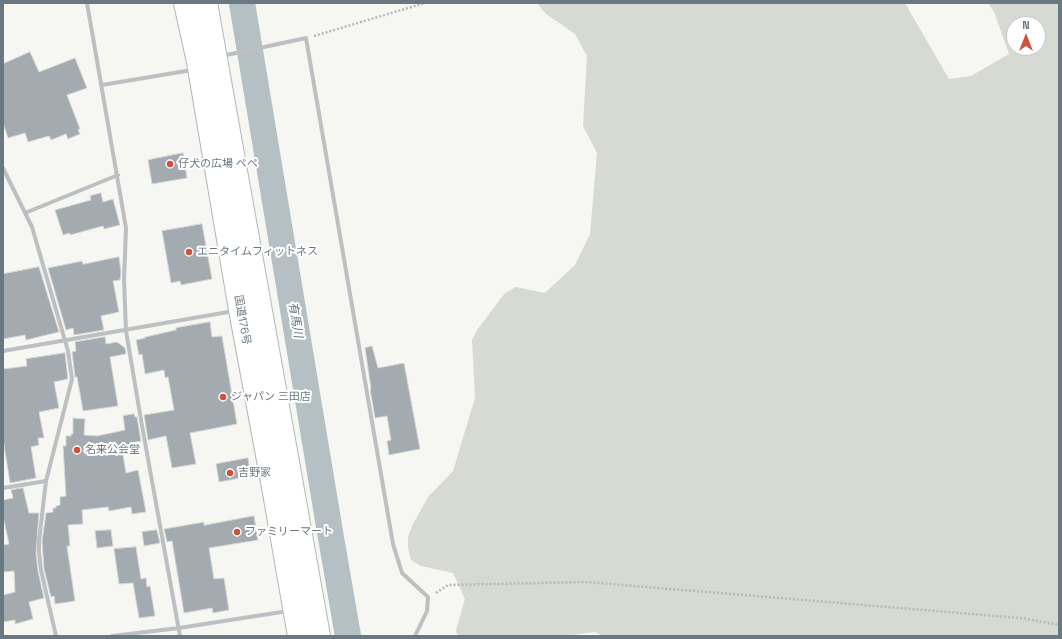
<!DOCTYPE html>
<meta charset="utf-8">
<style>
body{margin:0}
#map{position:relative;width:1062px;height:639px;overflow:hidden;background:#f6f6f3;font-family:"Space Grotesk",sans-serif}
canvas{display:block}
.frame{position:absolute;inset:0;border:4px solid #697881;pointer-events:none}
.north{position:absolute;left:1006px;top:16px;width:40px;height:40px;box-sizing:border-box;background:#fff;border:1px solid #c3c9cd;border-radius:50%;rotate:0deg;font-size:11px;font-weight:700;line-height:16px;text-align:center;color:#697881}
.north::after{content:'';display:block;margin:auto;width:14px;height:18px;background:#cf513b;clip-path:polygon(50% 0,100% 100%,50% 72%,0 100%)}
</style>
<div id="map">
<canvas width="1062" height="639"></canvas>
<div class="frame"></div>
<div class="north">N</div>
</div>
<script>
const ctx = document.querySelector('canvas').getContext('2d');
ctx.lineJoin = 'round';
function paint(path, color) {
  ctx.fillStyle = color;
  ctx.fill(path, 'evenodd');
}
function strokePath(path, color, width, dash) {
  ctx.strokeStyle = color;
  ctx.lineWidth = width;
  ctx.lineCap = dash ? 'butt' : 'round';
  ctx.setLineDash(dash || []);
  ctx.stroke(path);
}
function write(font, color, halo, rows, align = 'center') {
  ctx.font = font + ' "Space Grotesk","Noto Sans JP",sans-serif';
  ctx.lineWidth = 4;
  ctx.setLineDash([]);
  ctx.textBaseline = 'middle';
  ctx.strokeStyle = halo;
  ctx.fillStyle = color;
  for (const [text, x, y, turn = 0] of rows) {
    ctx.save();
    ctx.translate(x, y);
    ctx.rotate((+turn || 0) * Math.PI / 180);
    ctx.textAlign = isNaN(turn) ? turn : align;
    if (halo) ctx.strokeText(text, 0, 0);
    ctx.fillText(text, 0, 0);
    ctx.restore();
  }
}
const green = new Path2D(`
 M537,3h368l44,76 22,-3 38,-22 -15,-42 -6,-9h71v633h-456l-8,-4 -23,3 -1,1h-113l-2,-6 9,-31 -12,-26 -32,-7 -10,-6 -3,-12v-11l4,-11 16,-29 25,-26 22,-73 -3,-58 5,-10 28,-37 11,-6 29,6 30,-28 15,-31 7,-81 -14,-27 4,-70 -12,-22 -29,-20zM1014,24h24v24h-24z`);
const river = new Path2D(`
 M242,3l88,529 18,104`);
const building = new Path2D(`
 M30,52l9,20 36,-14 12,30 -20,7 13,34 -2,1 2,4 -12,5 -2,-5 -15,6 -2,-4 -21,6 -3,-9 -17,5 -5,-15v-59z
 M183,153l4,25 -35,6 -4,-24z
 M101,193l2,9 10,-3 7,26 -16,4 -1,-3 -33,9v-2l-7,2 -8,-25 36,-10 -1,-4z
 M202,224l10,55 -31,6 -1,-4 -9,2 -9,-52z
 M119,257l2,15 -1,8 -7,1 6,31 -18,4 3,14 -30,5 -1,-7 -7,2 -18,-62 34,-7 1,3z
 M39,267l20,65 -33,8 -1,-5 -22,4v-65z
 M210,322l2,15 10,-1 15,88 -47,9 6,31 -24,4 -6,-32 -18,4 -4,-25 30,-5 -6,-33 -3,1 -1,-8 -19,4 -3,-20 -3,1 -3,-15 9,-2v-1l31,-7v-2z
 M105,337l1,7 11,-2 8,6 1,6 -16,3 8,49 -35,5 -6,-34h-2l-3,-25 4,-1 -1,-9z
 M372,346l6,22 26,-5 16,86 -31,6 -2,-14 4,-1 -4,-24 -12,2 -5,-29h1l-6,-41z
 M65,353l3,26 -14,3 5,26 -20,4 5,26h-6l1,7 -8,2 5,31 -26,5 -7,-44v-70l24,-3 -1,-7z
 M134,414l1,3h2l4,24 -9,2 1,4 -11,2 4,24 12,-3 8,42 -14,2 -1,-7 -22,4 -1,-4 -26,3 1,14 -15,1 2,21h-3l8,55 -20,3 -1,-8 -3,1 -7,-28 -2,-28 4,-28 7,-1v-4h3v-2l4,-1v-8l6,-1 -3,-50h3v-10h5v-2h2v-16l12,1 -1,16 13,1 28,-6 -2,-14z
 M248,458l3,18 -32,6 -3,-18z
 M23,488l6,25h10l-3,40 2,18 6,27 -15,4 4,17 -18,5v-4l-12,2v-27l12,-3 -1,-21 -11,1v-27l6,-1 -6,-28v-16l10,-2 -2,-8z
 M254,516l4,24 -49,8 5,31 10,-1 5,32 -16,3 -1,-5 -28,5 -12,-72 -5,1 -3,-13 40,-7v3z
 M111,530l2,16 -16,2 -2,-17z
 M155,530h2l3,13 -16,3 -2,-14z
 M136,547l5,32 5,-1 1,9 3,-1 5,30 -16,2 -6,-35 -14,1 -5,-35z`);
const path = new Path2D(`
 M314,36l111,-33
 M436,593l12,-8 138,-3 435,36 38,7`);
const street = new Path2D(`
 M87,3l39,225 -2,52 2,51 15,89 39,216
 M222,56l84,-18 87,506 9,29 26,24 -1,14 -12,25
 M102,85l90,-15
 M3,168l29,59 36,124 4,28 -26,102 -7,60v12l2,17 15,66
 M25,213l93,-38
 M3,351l231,-40
 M3,488l43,-7
 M112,636l67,-8 109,-17`);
const highway = new Path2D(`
 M185,3l13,59 42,248 33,177 26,149
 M206,3l113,633`);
const markers = [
 [170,164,4,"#cf513b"],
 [189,252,4,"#cf513b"],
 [223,397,4,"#cf513b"],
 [77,450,4,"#cf513b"],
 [230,473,4,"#cf513b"],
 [237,532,4,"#cf513b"]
];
const poiNames = [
 ["仔犬の広場 ペペ",178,164],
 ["エニタイムフィットネス",197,252],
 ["ジャパン 三田店",231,397],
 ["名来公会堂",85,450],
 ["吉野家",238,473],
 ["ファミリーマート",245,532]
];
const streetNames = [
 ["国道176号",242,320,80]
];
const waterNames = [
 ["有馬川",295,320,80]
];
paint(green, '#d6dad3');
strokePath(river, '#b4c0c3', 26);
paint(building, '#a4abb0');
strokePath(building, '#d8d7d6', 1);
strokePath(highway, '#b2b5b8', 24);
strokePath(path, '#b6babc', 2.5, [2, 2]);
strokePath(street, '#bcc0c3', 4);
strokePath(highway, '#fff', 22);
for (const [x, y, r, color] of markers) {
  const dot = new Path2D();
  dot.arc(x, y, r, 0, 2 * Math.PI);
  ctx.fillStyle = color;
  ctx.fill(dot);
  strokePath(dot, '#fff', 1.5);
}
write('11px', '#697881', '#fff', poiNames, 'left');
write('11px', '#697881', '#fff', streetNames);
write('italic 12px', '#64787d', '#fff', waterNames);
</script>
